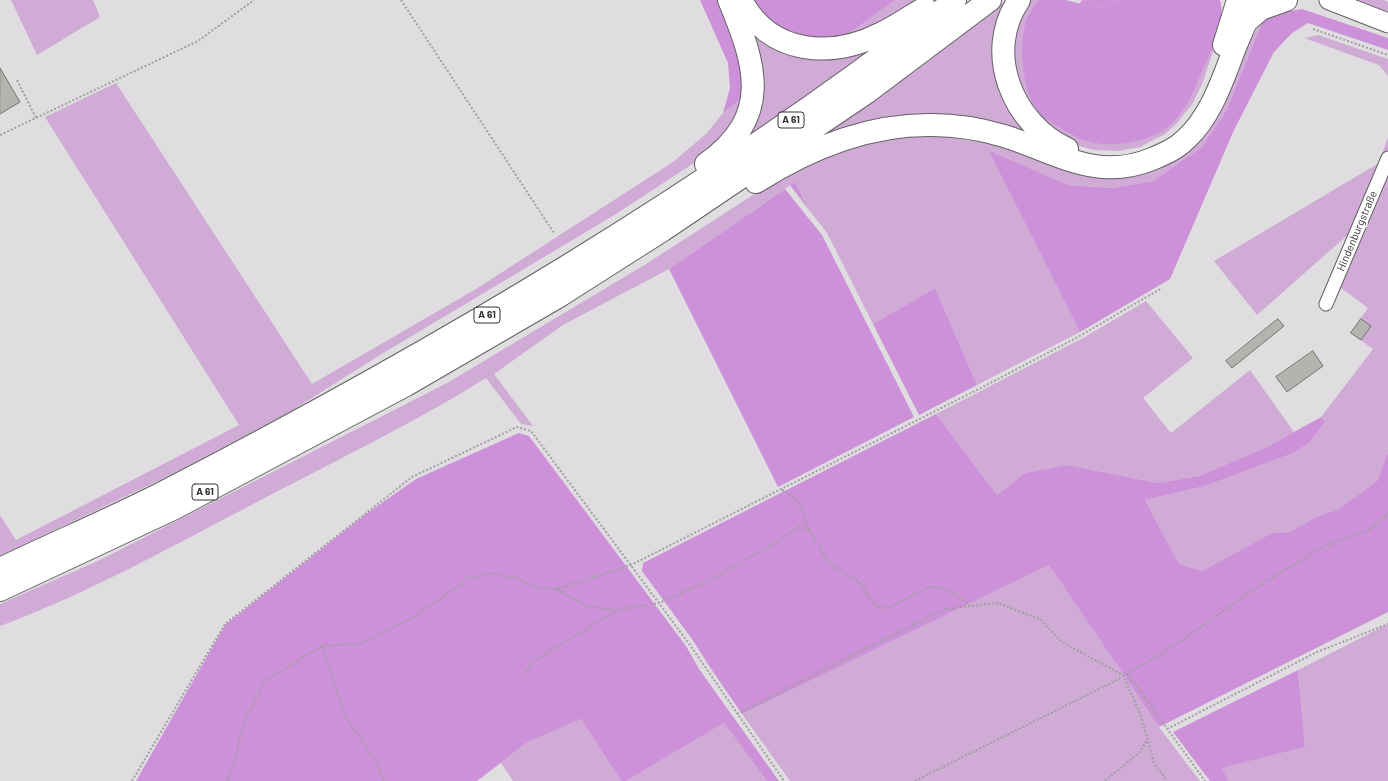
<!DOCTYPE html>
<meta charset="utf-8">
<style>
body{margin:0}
canvas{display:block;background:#e0dde1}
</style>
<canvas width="1388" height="781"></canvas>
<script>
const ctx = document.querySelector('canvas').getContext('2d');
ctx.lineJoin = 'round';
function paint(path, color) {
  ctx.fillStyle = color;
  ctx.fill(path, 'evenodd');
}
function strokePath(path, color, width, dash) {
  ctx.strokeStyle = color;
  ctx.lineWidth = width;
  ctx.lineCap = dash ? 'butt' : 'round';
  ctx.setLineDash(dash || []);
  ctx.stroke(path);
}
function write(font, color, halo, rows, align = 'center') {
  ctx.font = font + ' Barlow,sans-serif';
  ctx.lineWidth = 3.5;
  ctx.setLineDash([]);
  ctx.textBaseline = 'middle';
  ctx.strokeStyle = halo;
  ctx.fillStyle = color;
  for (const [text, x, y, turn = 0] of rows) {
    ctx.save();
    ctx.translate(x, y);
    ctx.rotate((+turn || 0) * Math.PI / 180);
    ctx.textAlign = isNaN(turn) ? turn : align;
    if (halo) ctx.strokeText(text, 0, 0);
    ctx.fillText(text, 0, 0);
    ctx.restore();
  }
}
const green = new Path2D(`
 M11,0h82l7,17 -63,38z
 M895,0h25l-34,21 -46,19z
 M1007,0l-8,49 51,98 -64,-21 -173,17 117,-83z
 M1028,0h10l-12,21 -3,44 4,22 8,20 38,28 20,8 24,1 99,-105 5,-28 1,15 -20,58 -9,19 -17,21 -11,10 -25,13 -21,4 -25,-1 -23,-6 -48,-41 -11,-37 5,-47z
 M1358,0h26l4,2v10z
 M740,11l37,31 120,-9 -181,130 34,-46z
 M1263,21l-37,90 -24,36 -49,34 -41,7 -44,-3 -80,-35 92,182 -103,53 -42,-97 -62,36 -46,-91 -18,-23 -14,-28 -126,87 -106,56 -69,49 39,52 -12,-2 -35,-46c-74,46 -153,84 -229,124 -84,44 -168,91 -257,124v-22l100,-44 347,-177 199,-119 141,-91 38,-17 67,-20 68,-2 35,8 48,18 133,-3 67,-109z
 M1318,35l70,24v17l-9,-11 -75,-27z
 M116,83l196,301 164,-95 197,-127 33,-28 17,-21 20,-16 -12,29 -12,17 -25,20 -78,51 -236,141 -92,58 -122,64 -166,79v-41l16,25 223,-115 -194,-308z
 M1388,137v15l-6,13 -3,-1 -29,69 -93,82 -43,-54 165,-98z
 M1388,172v280l-11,29 -38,28 -23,8 -26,15 -18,1 -70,38 -23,-7 -34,-64 60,-14 91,-34 14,-10 15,-20 -4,-5 52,-68 -23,-16 18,-25 -31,-23z
 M1146,301l47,57 -50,40 28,35 79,-63 44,62 -27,15 -68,29 -41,7 -90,-18 -43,8 -28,22 -61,-81 147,-76z
 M1049,565l110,162 41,54h-410l-48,-67z
 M1388,624v157h-160l-7,-13 84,-21 -7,-77z
 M581,719l40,62h-108l-12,-18 27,-21z
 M724,723l43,58h-141z`);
const forest = new Path2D(`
 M700,0h19l24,68v29l-20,16 7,-25 -2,-25z
 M750,0h145l-55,40h-34l-26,-9z
 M1038,0c9,0 19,0 28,0 21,5 32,12 54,0h100c6,22 -7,47 -16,67 -9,20 -17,44 -35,59 -20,16 -51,21 -75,17 -12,-2 -23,-9 -34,-15 -8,-5 -20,-12 -25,-21 -13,-19 -16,-64 -9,-86 2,-7 8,-14 12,-21z
 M1302,9l86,29v12l-80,-27 -16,10 -18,19 -40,78 -64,149 -90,53 -92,-182 80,35 44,3 41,-7 49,-34 24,-36 37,-90 15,-8z
 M795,182l14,28 -19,-25z
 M785,189l37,46 92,182 -136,70 -109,-218z
 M935,288l42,97 -58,30 -46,-91z
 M936,414l61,81 28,-22 43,-8 90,18 41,-7 68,-29 54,-30 4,5 -15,20 -14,10 -91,34 -60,14 34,64 23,7 70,-38 18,-1 26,-15 23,-8 38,-28 11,-29v160l-229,115 -110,-162 -307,149 -35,-51 -13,-21 -52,-71 1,-8z
 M519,433l10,3 157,210 13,23 80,112h-12l-43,-58 -98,58h-5l-40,-62 -53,23 -51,39h-341l89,-156 141,-111 50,-35z
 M1298,670l7,77 -83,21 6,13h-18l-37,-49z`);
const water = new Path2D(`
 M1082,0h38c-13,8 -27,8 -41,4z`);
const building = new Path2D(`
 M0,68l20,34 -20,12z
 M1278,319l6,7 -52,42 -6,-7z
 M1361,319l10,7 -10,14 -10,-7z
 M1313,351l10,15 -36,26 -11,-15z`);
const path = new Path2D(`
 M401,0l153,233
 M1313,29l75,26
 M17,80l19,38
 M0,135l198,-94 56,-41
 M782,490c17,7 20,22 27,38 6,14 15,31 27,40 8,6 18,9 25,17 6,5 8,15 14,20 15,13 43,-22 64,-18 11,2 22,12 31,18
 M556,589l30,17 29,4
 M322,646l23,71 32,46 7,18
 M1127,673l78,108
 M524,675l10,-14 83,-51 42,-7 53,-24 56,-32 31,-20 10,2
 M737,714l208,-105 52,-6 43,16 22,23 61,33 18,41 13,47 13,18
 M1167,729l150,-77 71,-28
 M132,781l93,-157 187,-147 105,-50 14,4 159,214 94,136
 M228,781l17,-60 19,-40 58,-35 42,-3 50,-26 55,-39 20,-5 27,5 21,9 19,2 75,-24 346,-175 101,-53 84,-49
 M915,781l200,-100 60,-36 84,-59 62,-38 51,-20 16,-15
 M1105,781l35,-29 7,-12`);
const minor = new Path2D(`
 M1326,304l62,-146`);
const secondary = new Path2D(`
 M1329,0l59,23`);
const motorway = new Path2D(`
 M741,0c29,55 90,59 141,33 15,-7 28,-17 43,-25
 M1019,0c-36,53 -6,124 48,149
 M1247,21l14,-12 25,-9
 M1224,45l14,-45
 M706,164c67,-48 50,-99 23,-164
 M756,182c52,-33 112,-58 176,-57 24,0 49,4 72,11 52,16 92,46 148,23 12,-5 24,-10 34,-20 26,-24 37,-61 50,-94 6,-15 13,-30 20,-45
 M0,569c54,-26 109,-49 162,-76 277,-143 546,-302 793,-493
 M0,590l175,-82 231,-123 155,-90 102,-65 203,-137 124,-93`);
const shields = [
 [791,120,26],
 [487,315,26],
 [205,492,26]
];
const shieldNames = [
 ["A 61",791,120],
 ["A 61",487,315],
 ["A 61",205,492]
];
const streetNames = [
 ["Hindenburgstraße",1357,231,-67]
];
paint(green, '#cfabd6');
paint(forest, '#cd91d9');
paint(water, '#cf93da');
paint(building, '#b4b4af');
strokePath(building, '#74736f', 1);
strokePath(minor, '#636063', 15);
strokePath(secondary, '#636063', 21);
strokePath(motorway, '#636063', 24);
strokePath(path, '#a19fa1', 2, [2, 2]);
strokePath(minor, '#fff', 13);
strokePath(secondary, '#fff', 19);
strokePath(motorway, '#fff', 22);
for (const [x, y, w] of shields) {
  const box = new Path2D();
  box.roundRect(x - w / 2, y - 8, w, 16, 3);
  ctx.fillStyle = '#fff';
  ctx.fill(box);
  strokePath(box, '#333233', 1);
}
write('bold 10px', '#333233', null, shieldNames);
write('11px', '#333233', '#fff', streetNames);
</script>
